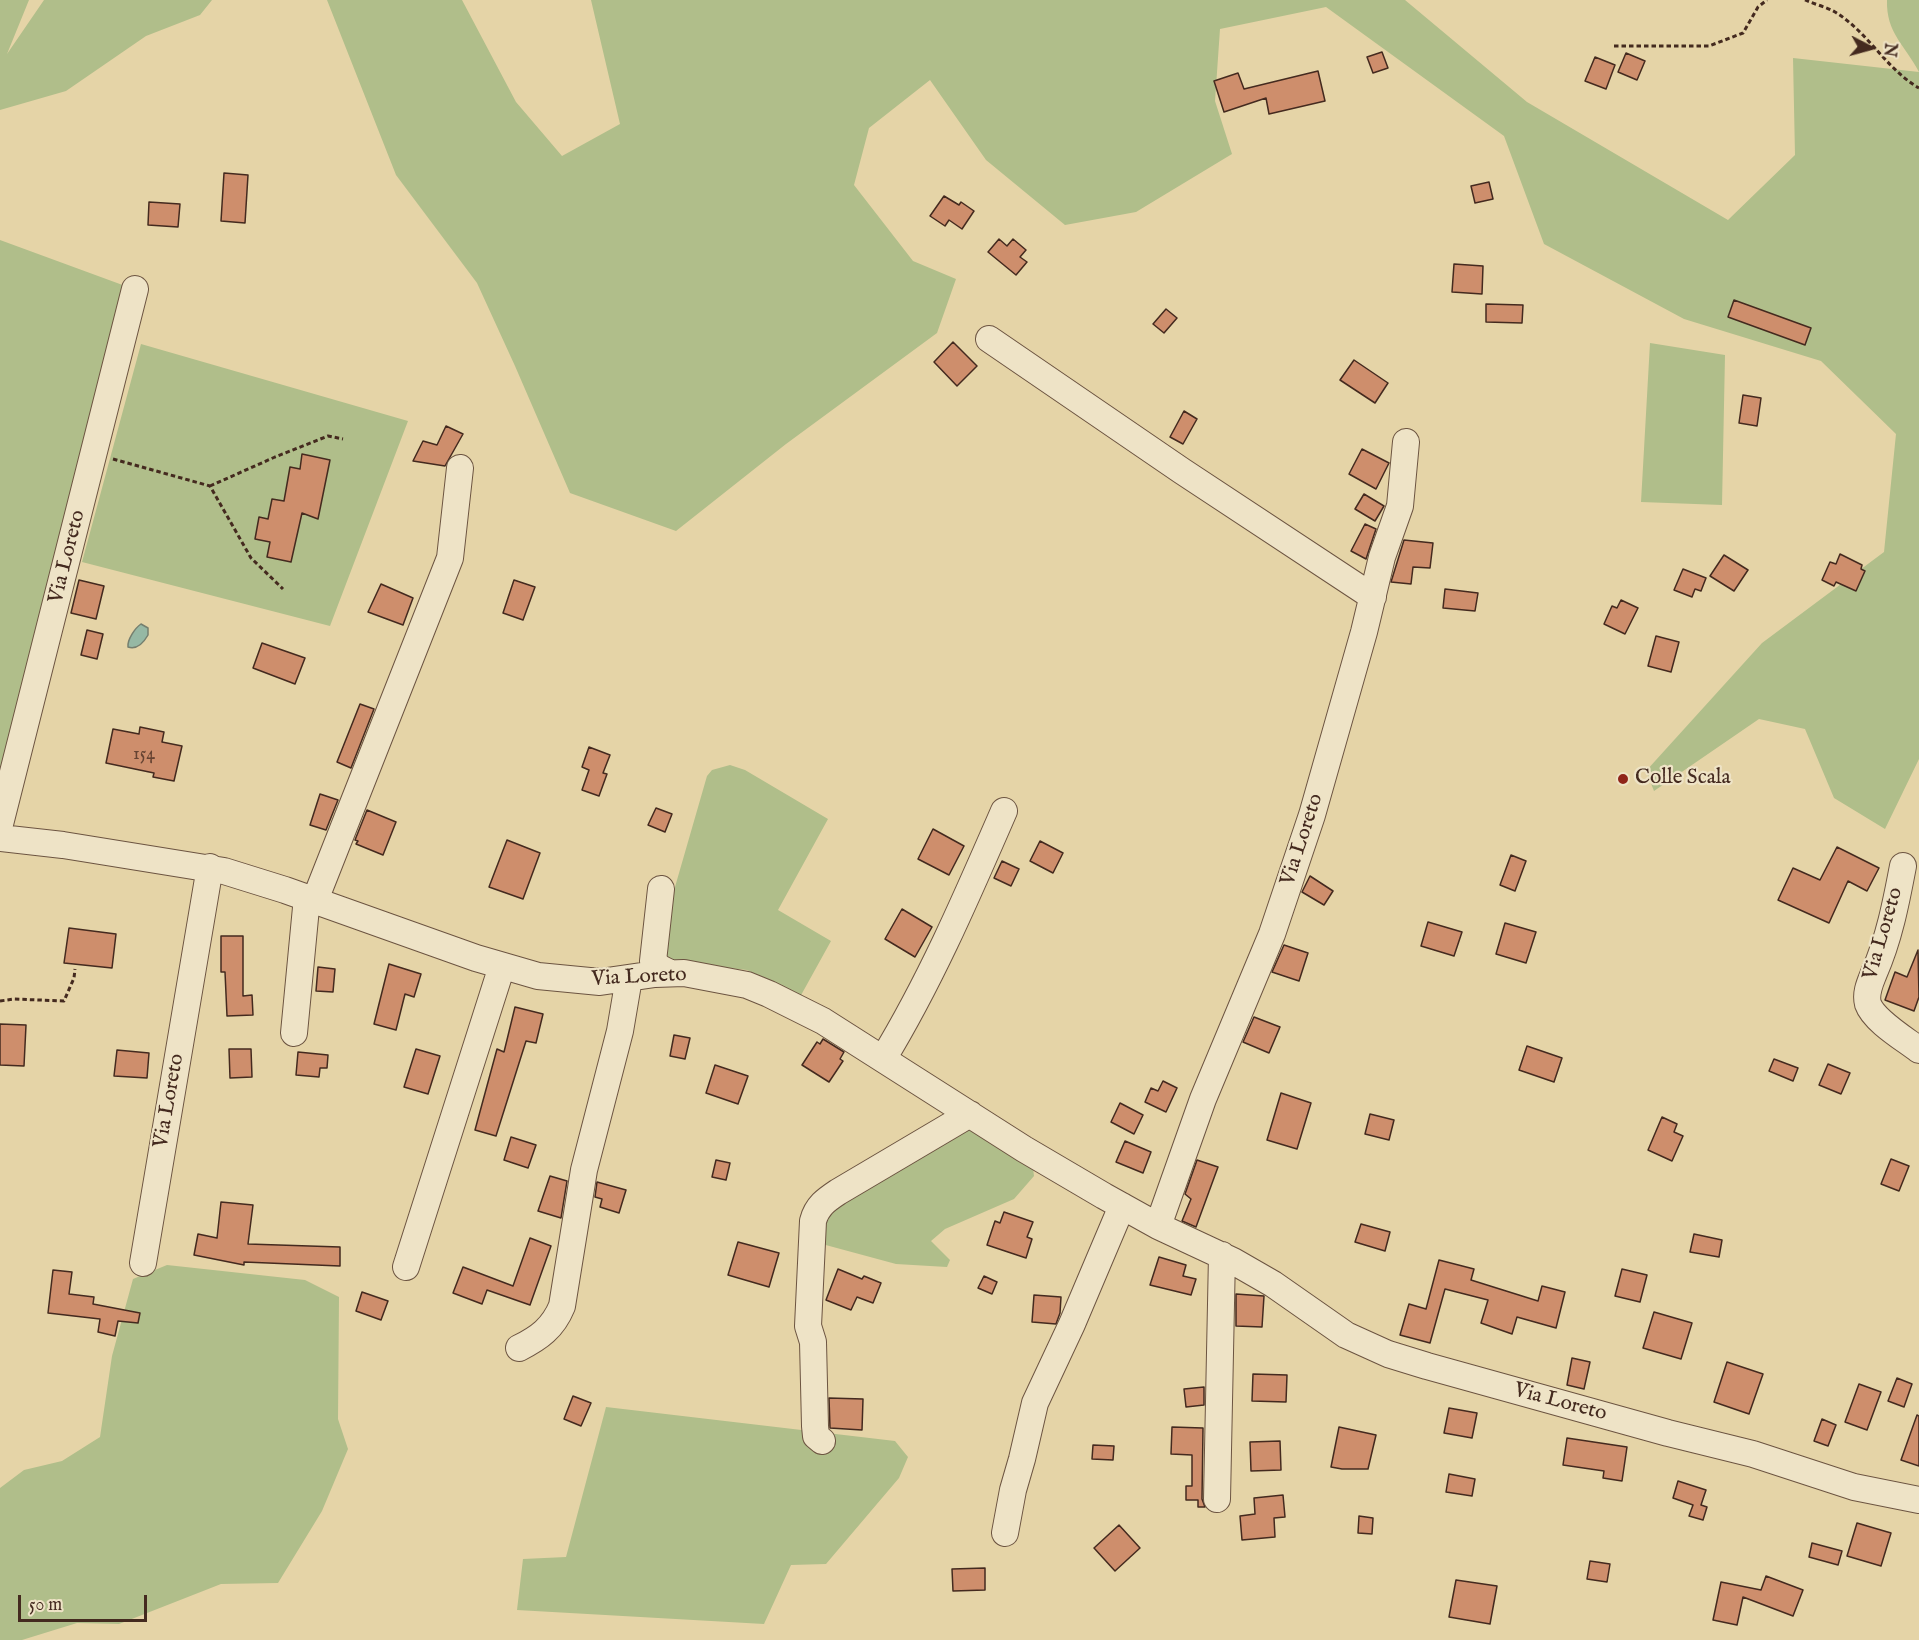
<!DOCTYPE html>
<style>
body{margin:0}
#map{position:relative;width:1919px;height:1640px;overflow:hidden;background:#e5d4a7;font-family:"IM FELL English",serif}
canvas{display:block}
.north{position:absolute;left:1841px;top:18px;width:60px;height:60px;-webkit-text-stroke:4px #eee3c6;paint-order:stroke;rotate:96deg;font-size:16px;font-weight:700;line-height:24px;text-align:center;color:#442a1f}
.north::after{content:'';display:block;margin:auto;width:21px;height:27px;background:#442a1f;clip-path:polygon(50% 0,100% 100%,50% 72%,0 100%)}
.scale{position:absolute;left:18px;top:1595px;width:129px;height:27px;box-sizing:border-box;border:3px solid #442a1f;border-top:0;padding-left:8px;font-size:18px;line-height:21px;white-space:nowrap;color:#442a1f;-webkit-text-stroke:4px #eee3c6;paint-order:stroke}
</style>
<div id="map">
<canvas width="1919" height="1640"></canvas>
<div class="north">N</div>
<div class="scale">50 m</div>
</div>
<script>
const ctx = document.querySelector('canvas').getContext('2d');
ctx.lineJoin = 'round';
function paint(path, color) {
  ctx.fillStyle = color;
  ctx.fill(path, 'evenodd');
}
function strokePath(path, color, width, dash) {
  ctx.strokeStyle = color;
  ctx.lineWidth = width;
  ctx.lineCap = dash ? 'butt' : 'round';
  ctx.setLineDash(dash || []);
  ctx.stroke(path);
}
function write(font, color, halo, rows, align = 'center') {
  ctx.font = font + ' "IM FELL English",serif';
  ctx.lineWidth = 4.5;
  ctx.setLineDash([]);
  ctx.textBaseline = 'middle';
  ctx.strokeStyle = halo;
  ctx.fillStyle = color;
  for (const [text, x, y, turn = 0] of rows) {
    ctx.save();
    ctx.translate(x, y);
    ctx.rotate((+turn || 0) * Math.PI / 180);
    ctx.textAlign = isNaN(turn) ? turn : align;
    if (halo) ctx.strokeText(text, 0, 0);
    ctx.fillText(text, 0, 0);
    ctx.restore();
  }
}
const green = new Path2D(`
 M0,0h29l-22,54 37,-54h168l-12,15 -54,21 -80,55 -66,19z
 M327,0h135l54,102 46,54 58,-32 -29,-124h814l122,102 201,118 67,-65 -2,-97 126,14c-14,-27 -33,-39 -32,-72h32v759l-34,70 -51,-31 -29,-69 -46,-10 -105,72 -8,-20 116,-128 122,-91 12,-118 -75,-73 -137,-42 -140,-75 -40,-108 -178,-129 -106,22 -5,72 17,53 -96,58 -71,13 -79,-65 -56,-80 -61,48 -15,57 59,76 43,18 -19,54 -151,111 -110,87 -106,-38 -55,-127 -38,-83 -81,-108z
 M0,240l128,47 -128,516z
 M1650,343l75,12 -3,150 -81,-3z
 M141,344l267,77 -78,205 -248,-64z
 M730,765l15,5 83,49 -50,91 53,31 -31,56 -53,-27 -82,-9 -3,-29 45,-156 5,-6z
 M966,1121l67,47 1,8 -20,23 -69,30 -14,12 19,19 -3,7 -51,-3 -74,-20 -3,-30z
 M167,1265l138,15 34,17 -1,122 10,30 -26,62 -44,72 -57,1 -102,40 -42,-1 -55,17h-22v-152l24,-18 38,-9 38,-24 12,-81 21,-77z
 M606,1407l289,34 13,16 -9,21 -73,86 -35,1 -27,59 -247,-14 6,-51 43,-2z`);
const water = new Path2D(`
 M141,624l7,4v7c-4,7 -11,15 -20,12 -1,-7 7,-19 13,-23z`);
const building = new Path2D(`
 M1382,52l6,16 -15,5 -6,-16z
 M1626,53l19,8 -8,19 -19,-8z
 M1595,57l20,8 -9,24 -21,-8z
 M1318,71l7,30 -56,13 -3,-16 -42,14 -10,-31 24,-8 6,16z
 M224,173l24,2 -3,48 -24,-2z
 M1489,182l4,17 -18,4 -4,-17z
 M944,196l15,9 2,-3 13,9 -12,18 -13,-9 -4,6 -15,-10z
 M149,202l31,2 -2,23 -30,-2z
 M999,239l8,7 6,-7 13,11 -6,7 7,5 -11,13 -28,-23z
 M1454,264l29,2 -1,28 -30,-2z
 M1734,300l77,28 -6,17 -77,-28z
 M1486,304l37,1 -1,18 -36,-1z
 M1166,309l11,9 -13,15 -11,-9z
 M953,342l24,24 -20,20 -23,-24z
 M1354,360l34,23 -13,20 -35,-23z
 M1743,395l18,3 -4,28 -18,-3z
 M1184,411l13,8 -14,25 -13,-7z
 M446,426l17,8 -18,32 -32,-5 10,-20 14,4z
 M1362,449l27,14 -13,26 -27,-15z
 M302,454l28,6 -12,59 -16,-6 -11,49 -24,-5 3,-15 -15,-3 4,-22 9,2 4,-20 12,2 6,-34 10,2z
 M1364,494l20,12 -9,15 -20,-12z
 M1365,524l11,5 -10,30 -15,-8z
 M1404,540l29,3 -3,25 -17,-1 -2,17 -20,-2z
 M1840,554l22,11 -1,4 4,2 -9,20 -20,-9 -2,4 -12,-6 8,-18 6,2z
 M1724,555l24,15 -14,21 -24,-15z
 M1683,569l23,9 -5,13 -6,-2 -3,8 -18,-7z
 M79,580l25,6 -8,33 -25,-6z
 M514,580l21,7 -12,33 -20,-7z
 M381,584l32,14 -10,27 -35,-13z
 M1445,589l33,4 -3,18 -32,-3z
 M1621,600l17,8 -13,26 -21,-10 8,-18 5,2z
 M87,630l16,4 -6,25 -16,-4z
 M1656,636l23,6 -8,30 -23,-6z
 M262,643l43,15 -10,26 -42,-16z
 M360,704l14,5 -23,59 -14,-6z
 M140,727l24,5 -2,10 20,4 -8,35 -21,-4 1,-4 -48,-10 7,-34 26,5z
 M589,747l21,8 -7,18 4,1 -8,22 -17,-6 7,-20 -7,-3z
 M320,794l18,6 -12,30 -16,-5z
 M656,808l16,6 -7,18 -17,-7z
 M367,810l29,12 -13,33 -27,-11 2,-3 -3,-1z
 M933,829l31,17 -15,29 -31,-16z
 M507,840l33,13 -17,46 -34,-12z
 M1040,841l23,12 -10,20 -23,-12z
 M1837,847l42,21 -12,23 -19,-10 -19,42 -51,-23 15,-32 27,12z
 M1511,855l15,6 -11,30 -15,-6z
 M1002,861l17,8 -8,17 -17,-8z
 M1310,876l23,15 -9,14 -22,-13z
 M902,909l30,18 -17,30 -30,-18z
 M1428,922l34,10 -8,24 -33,-10z
 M1505,923l31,9 -10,31 -30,-9z
 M69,928l47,6 -4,34 -48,-5z
 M221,936h22v60l9,-1 1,20 -26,1 -2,-44h-4z
 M1284,945l24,8 -9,28 -27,-9z
 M1918,950l1,47 -5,14 -29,-11 10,-28 12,5z
 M389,964l32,10 -7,23 -9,-3 -9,36 -22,-6z
 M318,967l17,2 -2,23 -17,-1z
 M515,1007l28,7 -7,29 -10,-2 -30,95 -21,-6 22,-81 7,3z
 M1254,1017l26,10 -11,26 -26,-11z
 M0,1024l26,1 -2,41 -24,-1z
 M674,1035l16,3 -5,21 -15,-3z
 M823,1039l21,13 -4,7 3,2 -14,21 -27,-17 15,-23 3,2z
 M1527,1046l35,12 -8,24 -35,-12z
 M229,1049h22l1,28 -22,1z
 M416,1049l24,7 -12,38 -24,-7z
 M117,1050l32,3 -2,25 -33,-2z
 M298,1052l30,3 -1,13h-7l-1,9 -23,-2z
 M1774,1059l24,9 -5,13 -24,-10z
 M1828,1064l22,9 -9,21 -22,-9z
 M715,1065l33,11 -10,28 -32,-11z
 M1163,1081l14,7 -11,24 -21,-10 6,-14 7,3z
 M1281,1093l30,10 -14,46 -30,-9z
 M1120,1103l23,12 -9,19 -23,-12z
 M1370,1114l24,6 -5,20 -24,-6z
 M1662,1117l15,7 -3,8 9,4 -11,25 -24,-11z
 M511,1137l25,8 -8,23 -24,-8z
 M1125,1141l26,11 -8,21 -27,-11z
 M1891,1159l18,7 -10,25 -18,-7z
 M716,1160l14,3 -4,17 -14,-3z
 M1197,1160l21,7 -22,60 -14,-6 9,-22 -6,-5z
 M550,1176l17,5 -6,37 -23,-7z
 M597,1182l29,8 -7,23 -19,-6 2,-8 -7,-2z
 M221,1202l32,3 -5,39 92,3v19l-96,-4v3l-50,-10 4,-21 19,4z
 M1004,1212l29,10 -6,15 5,2 -6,19 -39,-13 8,-24 5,2z
 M1361,1224l29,8 -5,19 -30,-9z
 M1694,1234l28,6 -3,17 -29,-5z
 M530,1238l21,8 -21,59 -43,-15 -5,14 -29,-11 10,-26 50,19z
 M738,1242l41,11 -10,34 -41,-12z
 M1159,1257l27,8 -3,11 13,3 -5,16 -41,-10z
 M1439,1260l35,9 -3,11 67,21 4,-15 23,6 -9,36 -39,-11 -5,17 -31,-11 7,-23 -43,-11 -15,54 -30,-8 9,-31 17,5z
 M838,1269l24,10 2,-3 17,7 -8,20 -16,-6 -6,13 -25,-10z
 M1622,1269l25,6 -7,27 -25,-6z
 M53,1270l19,2 -3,22 25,3 -1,7 47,9 -2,10 -20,-2 -3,15 -17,-4 2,-13 -52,-6z
 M984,1276l13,6 -5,12 -14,-6z
 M362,1292l26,9 -7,19 -25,-9z
 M1236,1294l28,2 -2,31 -26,-1z
 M1034,1295l27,2 -1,16 -4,11 -24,-2z
 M1654,1312l38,11 -11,36 -38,-11z
 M1572,1358l18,4 -6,27 -17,-4z
 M1727,1362l36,12 -14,40 -35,-12z
 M1253,1374l34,1 -1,27 -34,-1z
 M1897,1378l15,6 -8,23 -16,-6z
 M1859,1384l22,8 -14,38 -22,-8z
 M1204,1387v18l-18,2 -2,-18z
 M573,1396l18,7 -10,23 -17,-7z
 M829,1398l34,1 -1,31 -32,-2z
 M1449,1408l28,5 -5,25 -28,-5z
 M1917,1415l2,1v50l-18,-6z
 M1822,1419l14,6 -8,21 -14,-5z
 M1172,1427l31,1 -1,71 3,8h-7v-7h-12v-14h6v-31l-21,-1z
 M1339,1427l37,8 -8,34h-26l-11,-2z
 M1567,1438l60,9 -5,34 -19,-3 1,-7 -41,-6z
 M1280,1441l1,29 -30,1 -1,-29z
 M1093,1445l21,1 -1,14 -21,-1z
 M1449,1474l26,5 -3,17 -26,-4z
 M1678,1481l28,9 -5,15 6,2 -4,13 -14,-4 4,-11 -20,-7z
 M1283,1495l2,22 -11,1 1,19 -33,3 -2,-24 15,-2 -1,-16z
 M1359,1516l14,2 -1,16 -14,-1z
 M1857,1523l34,10 -10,33 -34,-10z
 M1119,1525l21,23 -25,23 -21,-23z
 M1812,1543l30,8 -4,14 -29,-8z
 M1590,1561l20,3 -3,18 -20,-3z
 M985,1568v22l-32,1 -1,-22z
 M1766,1576l37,14 -10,26 -50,-19 -6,28 -24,-5 8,-38 40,8z
 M1456,1580l41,6 -7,38 -41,-7z`);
const path = new Path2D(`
 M1805,0c9,4 21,7 30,12 33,20 51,57 84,76
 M1614,46h95l34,-13 15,-26 9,-7
 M113,459l97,27 41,72 32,31
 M210,486l65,-29 53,-21 15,3
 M0,1001l14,-2 50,2 10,-23 1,-9`);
const minor = new Path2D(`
 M989,339l193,132 191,126
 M0,824l135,-535
 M0,838l63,7 161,26 61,19 191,68 62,18 62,6 55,-8 29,-1 63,12 22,9 54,27 201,128 80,47 54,30 75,35 40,23 73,51 42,19 39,12 241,67 85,21 101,33 65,13
 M1903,866c-7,37 -14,73 -29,107 -4,10 -9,20 -6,31 6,17 37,35 51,46
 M661,889l-8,72 7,7 10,5
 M315,900l135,-342 10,-90
 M294,1033l13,-136
 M883,1059c48,-79 84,-163 121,-248
 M1158,1226l45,-127 69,-165 40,-119 52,-183 18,-75 18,-51 6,-64
 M143,1263l67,-396
 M406,1267l96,-301
 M519,1348c20,-10 34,-20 43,-42l22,-136 36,-139 9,-53
 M822,1441l-6,-5 -1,-10 -2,-84 -5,-16 5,-105c4,-15 13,-21 25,-29l132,-78
 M1217,1499l5,-244
 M1005,1533l8,-43 9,-31 13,-56 37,-79 50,-118`);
const markers = [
 [1623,779,6,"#8f2418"]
];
const numberNames = [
 ["154",144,755]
];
const streetNames = [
 ["Via Loreto",68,557,-76],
 ["Via Loreto",1303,840,-72],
 ["Via Loreto",1884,934,-74],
 ["Via Loreto",639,978,-3],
 ["Via Loreto",170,1101,-80],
 ["Via Loreto",1560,1403,15]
];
const poiNames = [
 ["Colle Scala",1635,779]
];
paint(green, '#b0be8a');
paint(water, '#96b8a4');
strokePath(water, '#757f6f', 1.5);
paint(building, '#ce8e6c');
strokePath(building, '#442a1f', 1.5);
strokePath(minor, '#6c5441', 28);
strokePath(path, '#442a1f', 3, [4.5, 3]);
strokePath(minor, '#eee3c6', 26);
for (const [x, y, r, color] of markers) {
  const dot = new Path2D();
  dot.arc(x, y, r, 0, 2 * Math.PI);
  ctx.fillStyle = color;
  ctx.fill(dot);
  strokePath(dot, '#eee3c6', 2);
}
write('18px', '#664332', null, numberNames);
write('21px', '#442a1f', '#eee3c6', streetNames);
write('21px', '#442a1f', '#eee3c6', poiNames, 'left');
</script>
